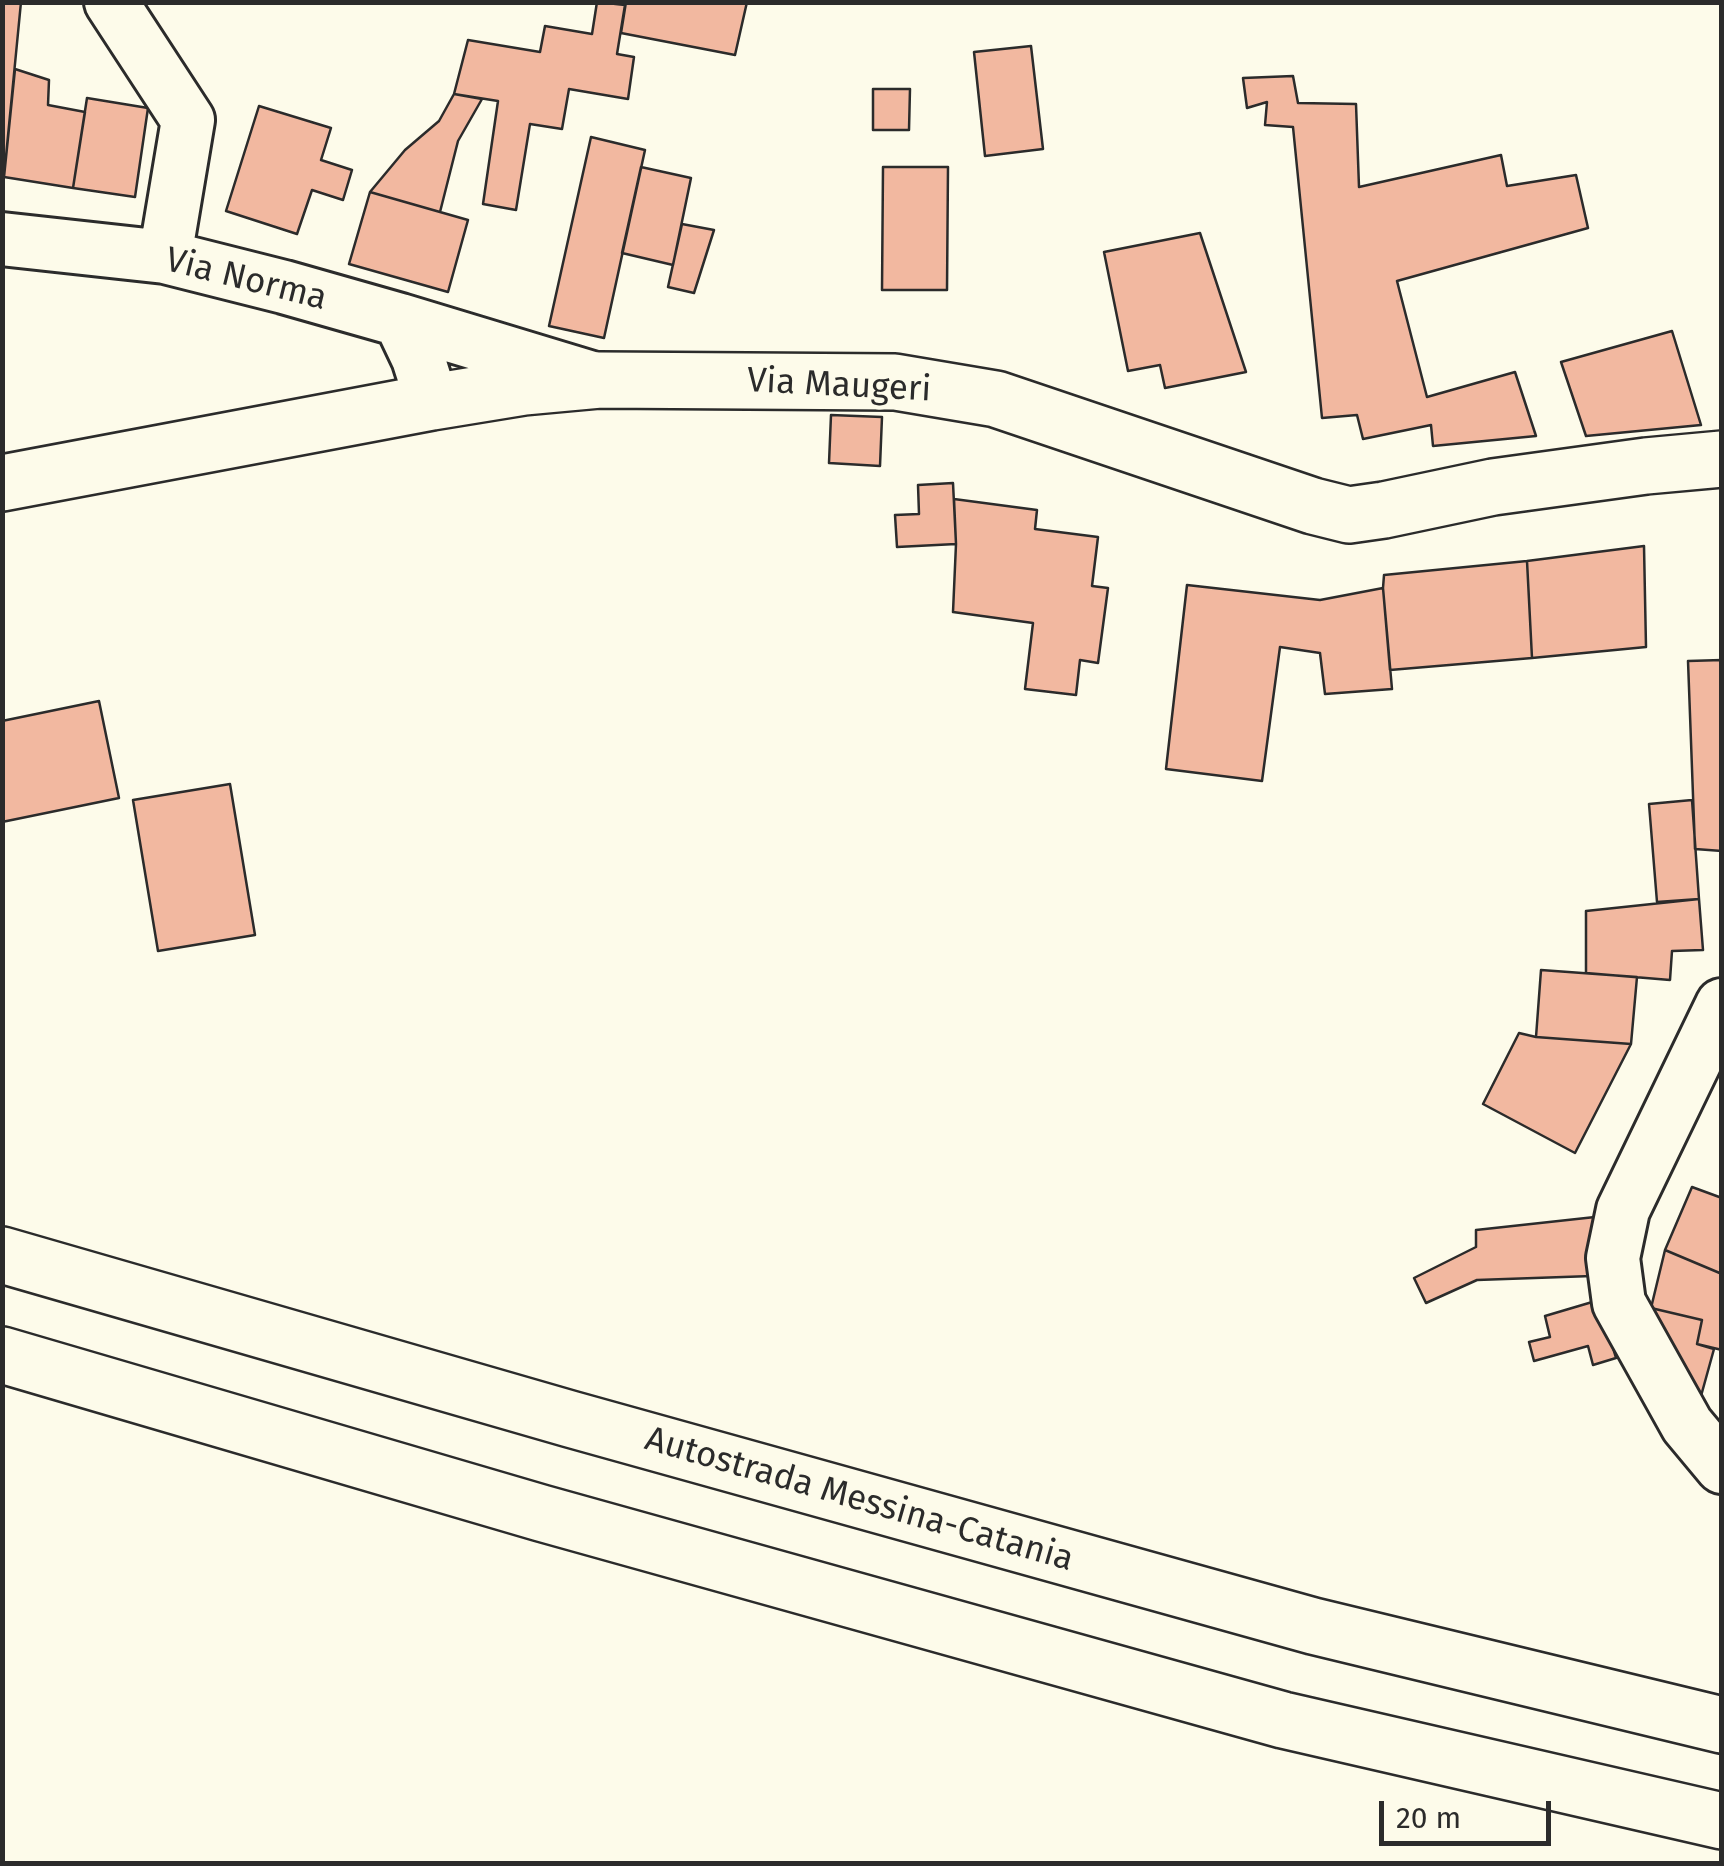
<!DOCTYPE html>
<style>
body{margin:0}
#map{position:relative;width:1724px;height:1866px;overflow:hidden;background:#fdfbea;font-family:"Fira Sans",sans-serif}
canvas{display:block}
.frame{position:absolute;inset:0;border:5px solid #2b2b2b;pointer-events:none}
.scale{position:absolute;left:1379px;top:1801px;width:172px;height:45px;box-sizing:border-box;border:5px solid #2b2b2b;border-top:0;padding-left:12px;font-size:30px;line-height:35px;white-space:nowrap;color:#2b2b2b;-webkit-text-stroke:8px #fdfbea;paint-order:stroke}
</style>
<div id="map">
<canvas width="1724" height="1866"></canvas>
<div class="frame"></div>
<div class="scale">20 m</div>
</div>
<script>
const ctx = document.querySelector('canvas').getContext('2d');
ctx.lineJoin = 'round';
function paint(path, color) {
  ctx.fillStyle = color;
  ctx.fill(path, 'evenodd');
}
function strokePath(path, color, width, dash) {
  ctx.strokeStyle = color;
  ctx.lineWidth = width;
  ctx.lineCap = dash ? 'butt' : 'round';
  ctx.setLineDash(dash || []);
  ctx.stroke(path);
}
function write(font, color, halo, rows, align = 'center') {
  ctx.font = font + ' "Fira Sans",sans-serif';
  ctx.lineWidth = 8;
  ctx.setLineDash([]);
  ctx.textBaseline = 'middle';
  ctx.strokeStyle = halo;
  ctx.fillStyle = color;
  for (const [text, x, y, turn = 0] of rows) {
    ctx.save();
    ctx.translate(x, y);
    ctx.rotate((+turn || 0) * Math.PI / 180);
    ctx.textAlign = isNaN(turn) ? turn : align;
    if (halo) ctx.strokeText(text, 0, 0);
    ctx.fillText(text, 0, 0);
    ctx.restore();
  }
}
const building = new Path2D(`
 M2,2h19l-17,175h-2z
 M597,2l28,3 -8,49 17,3 -6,42 -59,-10 -7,40 -32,-5 -14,86 -33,-6 15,-103 -44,-7 14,-54 72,12 5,-26 47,8z
 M626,2h121l-12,53 -114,-22z
 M1031,46l12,103 -58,7 -11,-104z
 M15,69l34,11 -1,25 37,7 -12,76 -69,-11z
 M1293,76l5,27 58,1 3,83 142,-32 6,31 69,-11 12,53 -191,53 30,116 88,-25 21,64 -103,10 -2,-21 -68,14 -6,-24 -35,3 -29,-291 -28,-2 2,-23 -20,6 -4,-30z
 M873,89h37l-1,41h-36z
 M454,94l28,5 -24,42 -18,71 -70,-20 35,-42 34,-29z
 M87,98l61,10 -13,89 -62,-9z
 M259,106l72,22 -10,32 31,10 -9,30 -31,-10 -15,44 -71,-23z
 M591,137l54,13 -41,188 -55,-12z
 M641,167l50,11 -18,87 -51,-12z
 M883,167h65l-1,123h-65z
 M370,192l98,28 -20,72 -99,-28z
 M682,224l32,6 -20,63 -26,-6z
 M1200,233l46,139 -81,16 -5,-23 -32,6 -24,-119z
 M1672,331l29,94 -115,11 -25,-74z
 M831,415l51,2 -2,49 -51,-3z
 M953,483l3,61 -59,3 -2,-32 24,-1 -1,-29z
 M954,499l83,11 -2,19 63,8 -6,49 16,2 -10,75 -18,-3 -4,35 -51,-6 8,-66 -80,-11 3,-68z
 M1644,546l2,101 -114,11 -5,-97z
 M1527,561l5,97 -142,12 -7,-82 1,-13z
 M1187,585l133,15 63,-12 9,101 -67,5 -5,-41 -40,-6 -18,134 -96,-12z
 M1722,660v191l-27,-2 -7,-188z
 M99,701l20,97 -117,24v-101z
 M230,784l25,151 -97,16 -25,-151z
 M1692,800l7,99 -42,3 -8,-98z
 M1699,899l4,51 -31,1 -2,29 -84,-7v-62z
 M1541,970l96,7 -6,67 -95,-7z
 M1519,1033l17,4 95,7 -56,109 -92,-49z
 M1692,1187l30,11v76l-57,-24z
 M1595,1217l-3,59 -115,4 -51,23 -12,-25 62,-31v-17z
 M1665,1250l57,24v76l-25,-6 5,-24 -51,-12z
 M1599,1300l17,58 -23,7 -5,-19 -54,15 -5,-19 21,-5 -5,-21z
 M1651,1308l51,12 -5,24 17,5 -13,47 -55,-78z`);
const minor = new Path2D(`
 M111,2l77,118 -23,137
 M2,239l163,18 119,30 116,33 18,38 14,44
 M400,320l198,60
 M1722,1005l-99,205 -10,48 6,45 68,122 35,42`);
const tertiary = new Path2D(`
 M2,483l430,-81 92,-15 76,-7 295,2 101,17 317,107 36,9 35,-5 109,-23 153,-21 76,-7`);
const motorway = new Path2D(`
 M2,1255l568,164 743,207 409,99
 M2,1355l539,158 742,207 439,101`);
const streetNames = [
 ["Via Norma",246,280,14],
 ["Via Maugeri",839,386,3],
 ["Autostrada Messina-Catania",859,1500,16]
];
paint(building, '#f2b8a0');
strokePath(building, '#2b2b2b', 2.5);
strokePath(minor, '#2b2b2b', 58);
strokePath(tertiary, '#2b2b2b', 60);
strokePath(motorway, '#2b2b2b', 60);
strokePath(minor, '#fdfbea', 52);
strokePath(tertiary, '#fdfbea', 55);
strokePath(motorway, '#fdfbea', 55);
write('35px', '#2b2b2b', '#fdfbea', streetNames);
</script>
